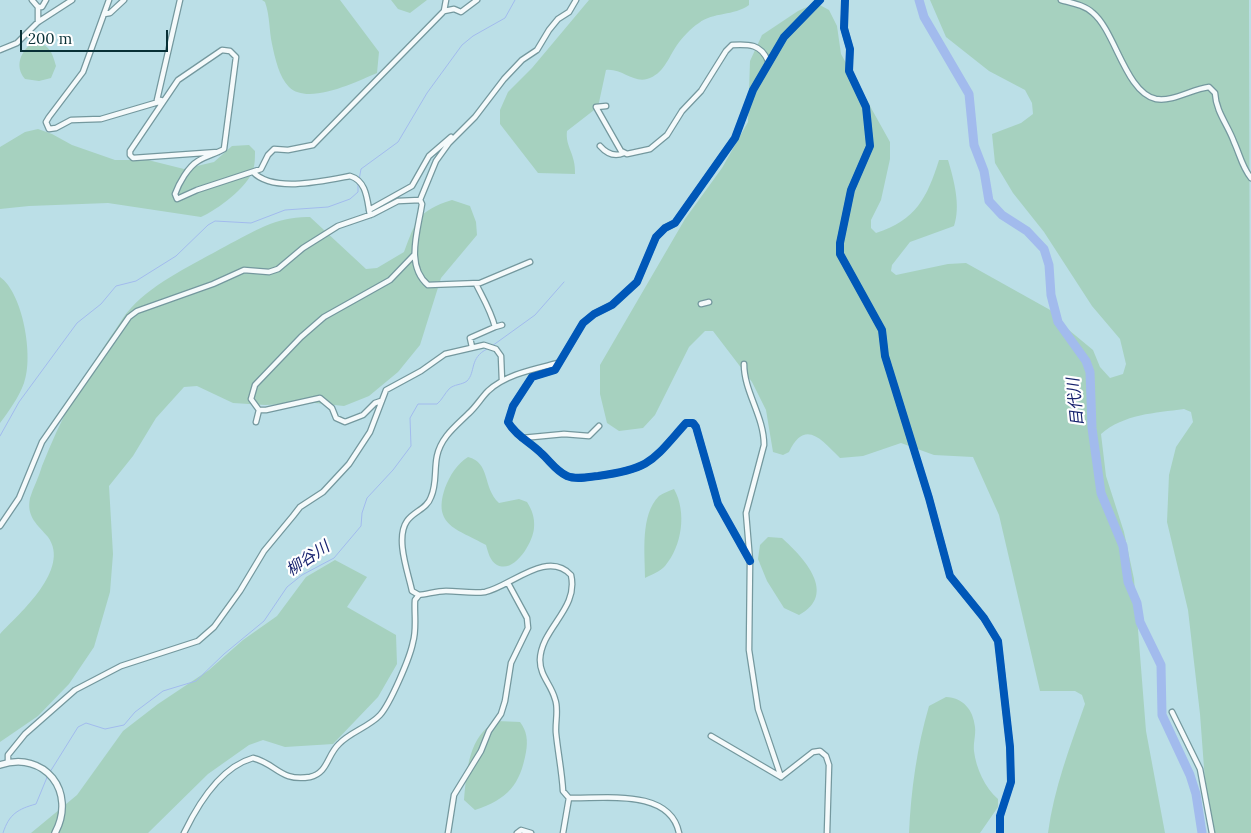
<!DOCTYPE html>
<meta charset="utf-8">
<style>
body{margin:0}
#map{position:relative;width:1251px;height:833px;overflow:hidden;background:#bbdfe7;font-family:Lora,serif}
canvas{display:block}
.scale{position:absolute;left:20px;top:30px;width:148px;height:22px;box-sizing:border-box;border:2px solid #083036;border-top:0;padding-left:6px;font-size:15px;line-height:18px;white-space:nowrap;color:#083036;-webkit-text-stroke:4px #fff;paint-order:stroke}
</style>
<div id="map">
<canvas width="1251" height="833"></canvas>
<div class="scale">200 m</div>
</div>
<script>
const ctx = document.querySelector('canvas').getContext('2d');
ctx.lineJoin = 'round';
function paint(path, color) {
  ctx.fillStyle = color;
  ctx.fill(path, 'evenodd');
}
function strokePath(path, color, width, dash) {
  ctx.strokeStyle = color;
  ctx.lineWidth = width;
  ctx.lineCap = dash ? 'butt' : 'round';
  ctx.setLineDash(dash || []);
  ctx.stroke(path);
}
function write(font, color, halo, rows, align = 'center') {
  ctx.font = font + ' Lora,"Noto Sans JP",serif';
  ctx.lineWidth = 4.5;
  ctx.setLineDash([]);
  ctx.textBaseline = 'middle';
  ctx.strokeStyle = halo;
  ctx.fillStyle = color;
  for (const [text, x, y, turn = 0] of rows) {
    ctx.save();
    ctx.translate(x, y);
    ctx.rotate((+turn || 0) * Math.PI / 180);
    ctx.textAlign = isNaN(turn) ? turn : align;
    if (halo) ctx.strokeText(text, 0, 0);
    ctx.fillText(text, 0, 0);
    ctx.restore();
  }
}
const green = new Path2D(`
 M262,0h78l39,52 -2,21c-19,8 -69,33 -88,14 -10,-10 -14,-29 -17,-43 -3,-14 -2,-28 -7,-42z
 M391,0h36l-17,13 -12,-4z
 M589,0h160v5c-15,11 -36,7 -50,18 -8,5 -17,15 -22,22 -9,13 -13,29 -30,34 -14,4 -26,-11 -41,-9l-8,37 -31,24c-2,16 9,23 8,43l-37,-1 -38,-49v-14l8,-18 24,-24z
 M930,0h319l2,833h-37l-7,-25 -7,-94 -12,-104 -21,-88 2,-47 7,-28 17,-25 -2,-10 -7,-3c-29,4 -60,5 -83,25l5,42 18,56 10,47 12,152 19,102h-117c6,-45 22,-86 37,-129l-3,-9 -7,-4h-35l-41,-176 -26,-58 -39,-2 -33,-12 -38,13 -23,2c-18,-18 -35,-40 -51,-6l-6,3 -10,-3 -7,-42 -14,-28 -39,-51h-8l-16,16 -34,68 -12,13 -24,3 -12,-8 -7,-29v-29l85,-146 37,-51 26,-46 2,-61 12,-26 36,-24 18,-8 13,7 8,16 4,28 49,88v17l-9,41 -10,20v8l5,5c40,-13 51,-35 63,-73h9c6,20 13,46 6,66l-44,16 -18,23 -1,6 5,4 52,-11 18,-1 86,48 12,15 29,24 7,17 10,11 13,-4 3,-10 -6,-25 -28,-33 -48,-74 -31,-39 -18,-30 -3,-29 29,-11 12,-9 -1,-11 -7,-13 -36,-19 -43,-34z
 M33,42c16,2 19,9 23,24l-5,12 -12,3 -14,-2c-11,-13 -4,-28 8,-37z
 M38,129l14,5 20,11 43,15h33l36,9 30,-7 18,-16 17,-1 6,6c0,6 0,14 -2,19 -5,17 -36,40 -52,47l-93,-14 -79,3 -29,3v-62l25,-15z
 M452,200l18,6 6,16 1,13 -36,43 -21,67 -22,27 -29,24 -25,10 -29,-3 -50,2 -32,-2 -36,-17 -13,1 -28,31 -23,38 -24,30 4,68 -3,38 -16,55 -25,37 -31,32 -38,26v-108c20,-21 71,-65 48,-97 -10,-12 -22,-20 -18,-39 3,-10 9,-21 12,-32 18,-46 41,-89 69,-130 7,-9 12,-20 20,-28 25,-27 63,-44 95,-62 28,-15 52,-30 84,-29l56,52 11,-1 27,-16c12,-31 13,-41 48,-52z
 M0,277c23,16 34,80 24,106 -5,14 -15,28 -24,40z
 M468,457c23,6 14,30 31,46l20,-4 8,3c5,8 8,16 7,26 -1,14 -19,46 -37,37 -7,-4 -9,-13 -11,-20 -28,-16 -54,-19 -41,-57 5,-13 12,-24 23,-31z
 M674,489c13,23 8,57 -9,77 -4,5 -14,9 -20,12 0,-25 -5,-63 14,-82 4,-3 10,-5 15,-7z
 M768,537l14,1c22,20 56,56 17,77l-15,-7 -17,-27 -9,-22 2,-14z
 M335,560l32,17 -20,30 49,28 1,29 -19,33 -45,47 -48,3 -22,-7 -14,5 -41,29 -60,59h-117l46,-38 46,-64 35,-27 51,-34 34,-30 34,-24 29,-39z
 M946,697c17,1 27,12 29,30 1,8 -2,16 -1,24 2,17 11,37 24,48v8l-18,26h-71c2,-43 8,-86 20,-127z
 M497,721l23,1c7,9 8,19 6,30 -6,33 -18,47 -51,58l-11,-10c3,-30 4,-64 33,-79z`);
const stream = new Path2D(`
 M359,180l2,-11 37,-27 29,-49 35,-48 11,-9 32,-18 10,-18
 M492,346l43,-31 29,-33
 M0,436l19,-34 58,-79 24,-19 15,-18 20,-5 40,-25 32,-31 7,-4 36,2 34,-13 43,-3 22,-8 8,-7v-8
 M50,772l28,-45 8,-4 19,6 19,-4 11,-13 28,-21 33,-10 28,-27 40,-33 23,-34 15,-12 32,-17 27,-32 1,-13 5,-15 26,-28 18,-24 -1,-28 8,-14h19c5,-4 8,-11 12,-15 5,-5 13,-4 18,-8 9,-9 2,-23 20,-32
 M3,833c6,-19 15,-24 33,-29l12,-29`);
const river = new Path2D(`
 M919,0l5,17 45,77 5,51 10,26 5,30 13,14 25,16 17,18 5,16 2,30 7,27 28,39 4,11 2,56 9,65 22,53 5,36 9,21 3,19 21,43 1,50 28,60 6,19 6,39`);
const minor = new Path2D(`
 M32,0l6,7v15
 M109,0l-26,72 -34,45 -3,5 3,7 7,-1 15,-8 30,-1 61,-18
 M845,0l-1,28 6,21 -1,22 17,36 4,39 -19,44 -11,53v11l42,76 3,26 44,142 21,78 34,42 14,23 12,106 1,35 -11,34v17
 M1061,0c11,3 24,5 32,13 22,18 33,80 63,86 17,3 36,-10 53,-12l6,6c1,19 13,32 19,49 6,13 8,25 17,36
 M38,7h4l4,-7
 M444,11l10,-2 7,3 16,-12
 M104,14l6,-1 14,-13
 M0,50l17,-7 21,-21 34,-22
 M161,100h-4l23,-100
 M606,106l-10,1 25,44 6,3 23,-5 17,-14 15,-24 19,-20 25,-40 6,-6c17,-1 29,-1 36,16
 M600,146c7,8 15,11 24,7
 M218,152l-85,6 -3,-3v-4l48,-71 44,-30 8,1 6,6 -12,92c-9,5 -18,7 -26,12 -10,6 -19,22 -23,33l2,5 20,-9 64,-21 7,-14 6,-6 14,1 25,-5 131,-134 2,-11
 M253,172c20,21 71,9 97,4 17,5 17,24 20,39
 M369,210l43,-24 17,-30 22,-19
 M530,262l-50,21 -52,2c-23,-20 -10,-54 -6,-81l-2,-4 16,-39 13,-18 26,-26 29,-38 18,-19 15,-10 12,-20 9,-11 11,-7 7,-12
 M476,284c7,14 15,27 19,43l7,-2
 M701,304l8,-2
 M472,347l-2,-9 25,-11
 M558,363c-23,6 -52,11 -70,28 -7,7 -12,16 -20,23 -12,12 -27,23 -31,42 -3,14 0,28 -6,41 -4,12 -17,14 -24,24 -12,17 1,51 5,70l7,4c9,-1 18,-4 27,-4 13,0 26,3 39,1 25,-5 62,-43 86,-17 8,34 -30,53 -31,85 0,16 11,24 15,39 4,10 0,23 1,34 2,20 6,39 7,58l6,7 -6,35
 M744,364c0,28 20,52 20,81l-18,68 4,48 -1,89 9,59 23,68
 M381,401l-6,2 -12,12 -18,7 -9,-4 -4,-10 -12,-10 -54,12h-7l-8,-11 4,-14 46,-48 23,-20 66,-37 24,-25
 M256,422l3,-12
 M522,438l42,-4 25,2 10,-10
 M0,526l19,-28 23,-56 87,-125 8,-6 76,-27 31,-14 25,2 9,-3 25,-21 35,-22 35,-12 25,-13 22,-1
 M750,561l-32,-57 -22,-77 -3,-4h-7c-34,38 -35,46 -88,53 -10,1 -22,4 -31,0 -11,-5 -17,-15 -26,-23 -11,-11 -25,-17 -33,-31l5,-16 19,-29 23,-7 28,-47 11,-9 18,-9 25,-23 19,-45 9,-9 10,-5 60,-85 18,-48 31,-53 36,-37
 M1172,712l28,57 12,64
 M711,736l70,41
 M8,762v-7l17,-21 50,-44 46,-24 77,-25 16,-14 26,-36 24,-40 29,-35 7,-9 23,-15 26,-28 21,-32 16,-42 35,-19 24,-17 39,-9 12,4 5,7 1,25
 M781,777l32,-25 7,-1 6,5 3,9 -2,68
 M569,798c35,1 101,-10 110,35
 M184,833c14,-29 37,-66 69,-75 24,6 27,24 57,19 18,-4 17,-22 29,-33 11,-12 30,-17 41,-29 10,-11 30,-57 33,-73 4,-13 1,-29 2,-42l4,-5
 M448,833l6,-38 27,-44 8,-20 12,-17 4,-13 6,-38 17,-35 -1,-10 -19,-35
 M517,833l4,-3 10,3`);
const tertiary = new Path2D(`
 M0,765c45,-15 77,27 55,68`);
const cycleway = new Path2D(`
 M845,0l-1,28 6,21 -1,22 17,36 4,39 -19,44 -11,53v11l42,76 3,26 44,142 21,78 34,42 14,23 12,106 1,35 -11,34v17
 M750,561l-32,-57 -22,-77 -3,-4h-7c-34,38 -35,46 -88,53 -10,1 -22,4 -31,0 -11,-5 -17,-15 -26,-23 -11,-11 -25,-17 -33,-31l5,-16 19,-29 23,-7 28,-47 11,-9 18,-9 25,-23 19,-45 9,-9 10,-5 60,-85 18,-48 31,-53 36,-37`);
const waterNames = [
 ["目代川",1076,402,-96],
 ["柳谷川",308,559,-34]
];
paint(green, '#a6d1bf');
strokePath(stream, '#a2bbed', 1);
strokePath(river, '#a2bbed', 9);
strokePath(minor, '#74989e', 7);
strokePath(tertiary, '#74989e', 8);
strokePath(minor, '#f5fafb', 4.5);
strokePath(tertiary, '#f5fafb', 5.5);
strokePath(cycleway, '#0057b8', 8);
write('italic 16px', '#19246f', '#fff', waterNames);
</script>
